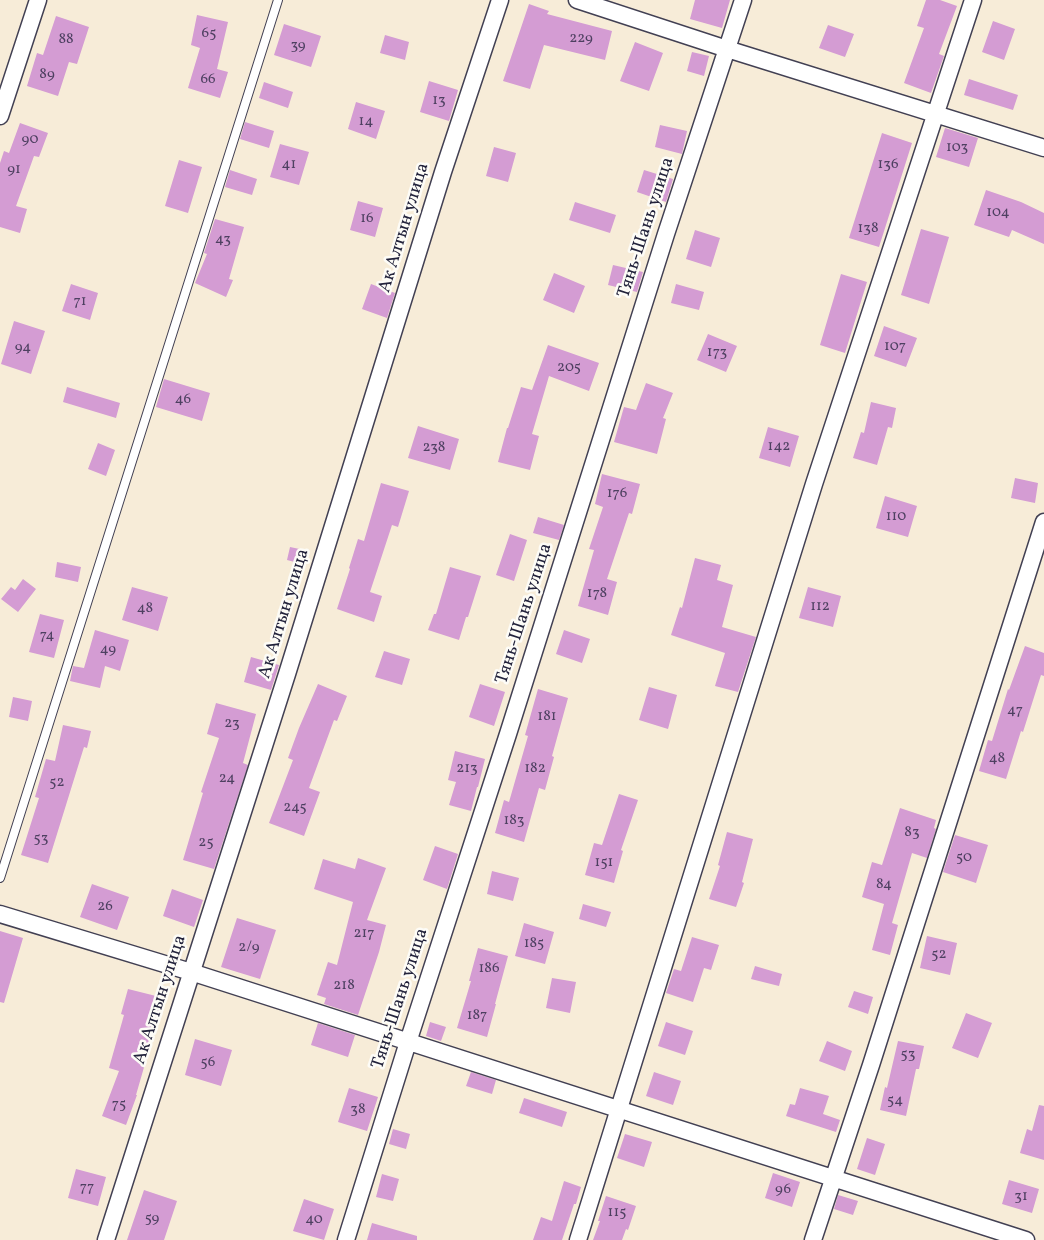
<!DOCTYPE html>
<meta charset="utf-8">
<style>
body{margin:0}
canvas{display:block;background:#f7ecd8}
</style>
<canvas width="1044" height="1240"></canvas>
<script>
const ctx = document.querySelector('canvas').getContext('2d');
ctx.lineJoin = 'round';
function paint(path, color) {
  ctx.fillStyle = color;
  ctx.fill(path, 'evenodd');
}
function strokePath(path, color, width, dash) {
  ctx.strokeStyle = color;
  ctx.lineWidth = width;
  ctx.lineCap = dash ? 'butt' : 'round';
  ctx.setLineDash(dash || []);
  ctx.stroke(path);
}
function write(font, color, halo, rows, align = 'center') {
  ctx.font = font + ' Vollkorn,serif';
  ctx.lineWidth = 5;
  ctx.setLineDash([]);
  ctx.textBaseline = 'middle';
  ctx.strokeStyle = halo;
  ctx.fillStyle = color;
  for (const [text, x, y, turn = 0] of rows) {
    ctx.save();
    ctx.translate(x, y);
    ctx.rotate((+turn || 0) * Math.PI / 180);
    ctx.textAlign = isNaN(turn) ? turn : align;
    if (halo) ctx.strokeText(text, 0, 0);
    ctx.fillText(text, 0, 0);
    ctx.restore();
  }
}
const building = new Path2D(`
 M695,0h35l-8,28 -32,-9z
 M926,0h14l17,6 -18,48 5,2 -13,37 -27,-10 20,-55 -7,-2z
 M529,4l20,7 -2,3 65,17 -7,29 -61,-15 -14,44 -27,-8z
 M197,15l31,7 -11,47 11,3 -8,26 -32,-10 12,-40 -9,-3z
 M56,16l33,11 -12,37 -8,-2 -11,34 -31,-10 10,-33 6,2z
 M993,21l22,8 -11,31 -22,-8z
 M284,24l37,12 -10,31 -37,-12z
 M828,25l26,9 -9,23 -26,-9z
 M385,35l24,7 -4,18 -25,-7z
 M635,42l28,11 -14,38 -29,-10z
 M692,52l17,4 -5,20 -17,-5z
 M969,79l49,16 -5,15 -49,-15z
 M429,81l29,9 -9,31 -29,-9z
 M264,82l29,10 -5,16 -29,-10z
 M356,102l29,9 -9,28 -28,-10z
 M245,122l29,9 -5,17 -29,-9z
 M20,123l28,10 -9,24 -5,-1 -18,50 11,3 -7,24 -20,-6v-64l4,-12 5,2z
 M660,125l27,6 -5,23 -27,-7z
 M945,128l33,10 -9,29 -33,-10z
 M882,133l30,10 -33,104 -30,-9z
 M280,144l29,8 -10,33 -29,-8z
 M494,147l22,6 -8,29 -22,-6z
 M179,160l23,7 -14,46 -23,-7z
 M230,170l27,9 -5,16 -27,-8z
 M644,170l29,9 -7,23 -29,-10z
 M986,190l35,12 23,11v31l-32,-14 -3,7 -35,-12z
 M358,201l25,7 -8,29 -25,-7z
 M575,202l41,13 -6,18 -41,-13z
 M215,219l29,8 -15,52 4,1 -7,17 -31,-14 12,-29 -3,-1z
 M921,229l28,8 -20,67 -28,-9z
 M695,230l25,8 -9,29 -25,-8z
 M613,265l30,7 -6,20 -29,-7z
 M554,273l31,13 -11,27 -31,-13z
 M841,274l26,8 -22,71 -25,-8z
 M71,284l27,9 -8,27 -28,-9z
 M371,284l24,9 -8,25 -25,-9z
 M676,284l28,8 -5,18 -28,-7z
 M14,321l31,10 -14,43 -30,-10z
 M884,326l33,12 -11,29 -32,-11z
 M708,334l29,12 -11,26 -29,-12z
 M548,345l51,18 -10,28 -40,-15 -17,58 7,2 -9,34 -32,-8 9,-34h1l13,-41 11,3z
 M164,379l46,14 -8,28 -46,-14z
 M646,383l27,10 -10,25 3,1 -9,35 -43,-12 10,-35 12,3z
 M67,387l53,16 -4,15 -53,-16z
 M871,402l25,6 -4,20 -4,-1 -11,38 -24,-7 8,-26 3,1z
 M418,426l41,13 -9,31 -42,-12z
 M768,427l31,9 -9,31 -31,-9z
 M98,443l17,7 -9,26 -18,-7z
 M602,474l38,10 -8,30 -3,-1 -22,66 10,3 -9,33 -30,-9 16,-56 -5,-1 14,-42 -8,-3z
 M1015,478l23,5 -3,20 -24,-5z
 M381,483l28,8 -11,36 -6,-2 -22,67 12,4 -8,26 -37,-13 13,-40 -1,-1 9,-29 6,2z
 M885,496l32,10 -9,31 -32,-9z
 M538,517l26,8 -5,15 -26,-7z
 M510,534l17,6 -13,41 -18,-6z
 M290,547l19,4 -3,14 -19,-5z
 M695,558l26,7 -4,15 16,5 -11,42 34,10 -18,55 -23,-6 10,-33 -54,-18 9,-28 2,1z
 M57,562l24,5 -3,15 -23,-5z
 M450,567l31,9 -13,41h-2l-7,23 -31,-10 6,-16h2z
 M23,579l13,10 -18,23 -17,-13 10,-12 4,3z
 M132,587l36,10 -10,34 -36,-11z
 M808,587l33,9 -8,31 -34,-9z
 M40,614l24,6 -10,38 -25,-6z
 M95,630l34,10 -9,31 -15,-5 -5,22 -30,-7 3,-15 11,2z
 M564,630l26,9 -8,24 -26,-9z
 M1025,646l19,7v23l-3,-1 -18,57 -2,-1 -15,48 -27,-8 9,-31 4,1 16,-52 1,1z
 M384,651l26,8 -8,26 -27,-8z
 M251,657l28,8 -8,25 -27,-8z
 M318,684l29,12 -10,25 -3,-1 -25,68 11,4 -16,44 -35,-13 24,-63 -5,-2 11,-30z
 M480,684l25,8 -11,34 -25,-9z
 M649,687l28,8 -9,34 -29,-9z
 M538,689l30,9 -16,58 2,1 -9,33 -6,-2 -15,54 -29,-9 9,-33 5,2 19,-66 -3,-1z
 M13,697l19,4 -4,20 -19,-4z
 M216,703l40,11 -13,49 5,2 -34,104 -31,-9 20,-67 -2,-1 18,-54 -12,-4z
 M63,725l28,6 -4,17 -3,-1 -36,116 -27,-8 18,-57 -4,-1 11,-38 9,2z
 M455,751l30,8 -7,28h-1l-6,24 -22,-6 7,-23 -8,-2z
 M619,794l19,6 -17,50 2,1 -9,32 -29,-8 9,-32 8,2z
 M900,808l36,12 -2,8 2,1 -9,29 -15,-5 -20,70 6,2 -8,30 -18,-5 12,-46 -22,-7 10,-35 10,3z
 M727,832l26,7 -11,43 2,1 -8,24 -27,-8 11,-33 -2,-1z
 M955,835l33,10 -12,38 -33,-11z
 M435,846l23,8 -11,35 -24,-9z
 M358,858l28,10 -19,52 19,5 -7,27 -21,63 -34,-11 2,-6 -9,-3 11,-33 9,3 16,-63 -39,-13 9,-30 32,10z
 M492,871l27,7 -6,23 -26,-7z
 M92,884l37,13 -12,33 -37,-13z
 M172,889l31,11 -9,27 -31,-11z
 M583,904l28,8 -5,15 -27,-8z
 M237,918l39,12 -16,49 -39,-12z
 M524,923l30,9 -9,32 -30,-8z
 M0,931l23,7 -19,65 -4,-1z
 M927,936l30,7 -7,32 -30,-7z
 M692,937l27,8 -8,25 -7,-2 -11,34 -27,-9 8,-24 7,2z
 M478,948l30,8 -13,48h1l-9,33 -30,-9 14,-47h-2z
 M755,966l27,8 -3,12 -28,-7z
 M552,978l24,4 -6,31 -24,-5z
 M128,989l36,9 -28,97h1l-11,30 -24,-9 17,-45 -10,-3 15,-53 -3,-1z
 M854,991l19,6 -5,17 -20,-7z
 M966,1013l26,10 -14,35 -26,-10z
 M430,1022l16,5 -5,14 -15,-5z
 M666,1022l27,9 -8,24 -27,-9z
 M318,1023l37,12 -7,22 -37,-12z
 M195,1039l37,11 -11,36 -36,-11z
 M827,1041l25,10 -7,20 -26,-10z
 M898,1041l26,5 -5,23h-3l-10,47 -26,-6 5,-23 2,1z
 M471,1072l25,8 -4,14 -26,-8z
 M654,1072l27,9 -8,24 -27,-9z
 M349,1088l29,9 -11,34 -29,-9z
 M800,1088l29,8 -6,18 17,6 -4,12 -50,-16 4,-12 5,1z
 M524,1098l43,14 -5,15 -43,-14z
 M1039,1105l5,1v54l-24,-7 7,-24 5,2z
 M393,1129l17,5 -4,15 -17,-5z
 M625,1134l27,8 -8,25 -27,-9z
 M867,1138l18,6 -10,31 -18,-6z
 M76,1169l30,8 -8,29 -30,-8z
 M773,1173l27,9 -8,25 -27,-9z
 M382,1174l17,5 -6,22 -17,-4z
 M1009,1180l30,9 -7,24 -30,-9z
 M564,1181l17,6 -5,17h-2l-12,36h-29l8,-23 11,4z
 M144,1190l33,11 -13,39h-37z
 M838,1195l20,6 -5,14 -19,-6z
 M606,1196l30,10 -8,24 -2,-1 -4,11h-29l7,-19h-2z
 M304,1199l30,10 -10,31 -31,-9z
 M372,1223l45,13v4h-50z`);
const service = new Path2D(`
 M0,878l278,-878`);
const minor = new Path2D(`
 M577,0l150,49 317,99
 M0,116l38,-116
 M0,914l191,58 835,268
 M106,1240l181,-566 156,-502 57,-172
 M346,1240l62,-198 100,-308 158,-500 77,-234
 M578,1240l236,-756 159,-484
 M813,1240l58,-175 173,-543`);
const numberNames = [
 ["65",209,34],
 ["229",581,39],
 ["88",66,40],
 ["39",298,46],
 ["89",47,75],
 ["66",208,80],
 ["13",439,101],
 ["14",366,122],
 ["90",30,140],
 ["103",957,148],
 ["41",289,165],
 ["136",888,165],
 ["91",14,170],
 ["104",998,213],
 ["16",367,219],
 ["138",868,229],
 ["43",223,240],
 ["71",80,302],
 ["107",895,347],
 ["94",23,348],
 ["173",717,353],
 ["205",569,368],
 ["46",183,400],
 ["142",779,447],
 ["238",434,448],
 ["176",617,494],
 ["110",896,517],
 ["178",597,594],
 ["112",820,607],
 ["48",145,609],
 ["74",47,636],
 ["49",108,650],
 ["47",1015,711],
 ["181",547,717],
 ["23",232,724],
 ["48",997,759],
 ["213",467,769],
 ["182",535,769],
 ["24",227,779],
 ["52",57,783],
 ["245",295,808],
 ["183",514,821],
 ["83",912,833],
 ["53",41,839],
 ["25",206,843],
 ["50",964,858],
 ["151",604,863],
 ["84",884,885],
 ["26",105,907],
 ["217",364,934],
 ["185",534,944],
 ["2/9",249,948],
 ["52",939,955],
 ["186",489,969],
 ["218",344,986],
 ["187",477,1016],
 ["53",908,1055],
 ["56",208,1063],
 ["54",895,1101],
 ["75",119,1105],
 ["38",358,1110],
 ["77",87,1188],
 ["96",783,1190],
 ["31",1021,1197],
 ["115",617,1213],
 ["59",152,1219],
 ["40",314,1220]
];
const streetNames = [
 ["Ак Алтын улица",405,228,-73],
 ["Тянь-Шань улица",647,228,-72],
 ["Ак Алтын улица",285,614,-73],
 ["Тянь-Шань улица",525,614,-72],
 ["Тянь-Шань улица",401,999,-72],
 ["Ак Алтын улица",161,1000,-72]
];
paint(building, '#d49cd3');
strokePath(service, '#424053', 10);
strokePath(minor, '#424053', 19);
strokePath(service, '#fff', 8);
strokePath(minor, '#fff', 16);
write('15px', '#4e4061', null, numberNames);
write('18px', '#22223b', '#fdfcf7', streetNames);
</script>
